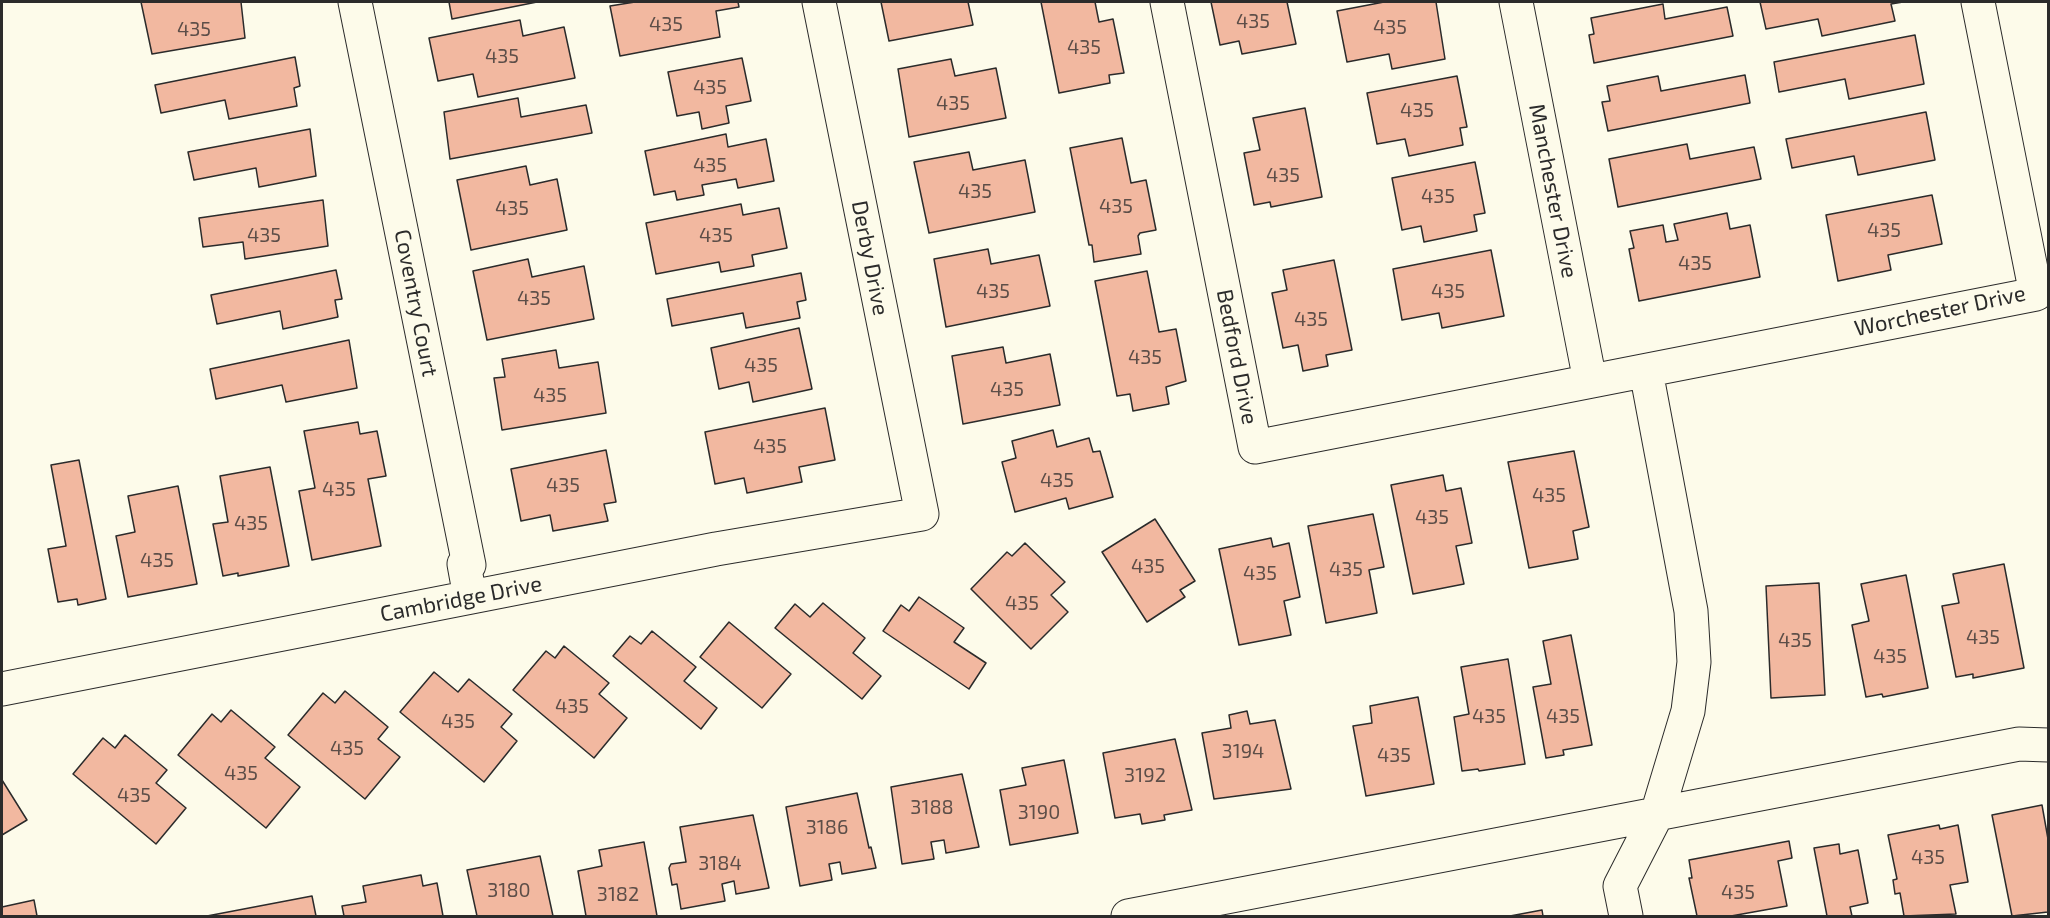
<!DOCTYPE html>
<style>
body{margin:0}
#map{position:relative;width:2050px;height:918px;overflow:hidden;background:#fdfbea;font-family:"Exo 2",sans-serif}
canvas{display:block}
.frame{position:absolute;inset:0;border:3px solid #2b2b2b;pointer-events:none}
</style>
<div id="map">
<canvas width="2050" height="918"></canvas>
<div class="frame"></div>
</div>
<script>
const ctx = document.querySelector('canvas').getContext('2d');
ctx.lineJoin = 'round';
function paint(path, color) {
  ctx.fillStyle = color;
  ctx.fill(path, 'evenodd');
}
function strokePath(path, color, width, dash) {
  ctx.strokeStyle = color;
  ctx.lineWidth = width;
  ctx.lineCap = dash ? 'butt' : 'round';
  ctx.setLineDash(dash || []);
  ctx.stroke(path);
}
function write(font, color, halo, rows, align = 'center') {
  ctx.font = font + ' "Exo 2",sans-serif';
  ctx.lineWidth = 4.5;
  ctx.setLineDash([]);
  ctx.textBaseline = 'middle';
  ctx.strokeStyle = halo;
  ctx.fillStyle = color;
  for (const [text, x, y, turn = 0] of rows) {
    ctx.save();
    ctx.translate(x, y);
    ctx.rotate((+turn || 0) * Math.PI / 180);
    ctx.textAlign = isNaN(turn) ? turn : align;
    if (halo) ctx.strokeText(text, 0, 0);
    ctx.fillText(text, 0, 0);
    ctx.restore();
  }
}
const building = new Path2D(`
 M141,2h100l4,36 -93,16z
 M449,2h88l-85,17z
 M635,2h103l1,5 -23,4 4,26 -100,19 -10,-50z
 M881,2h87l5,23 -84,16z
 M1041,2h54l4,20 14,-3 11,54 -15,2 1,8 -51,10z
 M1211,2h76l9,42 -54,10 -3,-13 -19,4z
 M1384,2h52l9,57 -53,10 -3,-15 -42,8 -10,-51z
 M1760,2h143l-12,2 4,17 -73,15 -4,-17 -52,10z
 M1663,4l2,15 62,-12 6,29 -139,27 -5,-28 5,-1 -3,-16z
 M520,20l3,16 41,-9 11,51 -97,19 -5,-23 -35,7 -9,-43z
 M1915,35l9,49 -75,15 -4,-20 -66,13 -5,-30z
 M295,57l5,29 -6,2 3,18 -68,13 -4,-19 -64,13 -6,-28z
 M742,58l9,43 -25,5 3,17 -27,6 -3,-17 -22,4 -9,-44z
 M951,59l4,17 41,-8 10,50 -97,19 -11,-68z
 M1745,75l5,28 -142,28 -6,-29 8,-1 -3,-15 51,-10 3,15z
 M1457,76l10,51 -7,1 3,17 -54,11 -4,-17 -28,5 -10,-51z
 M518,98l3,19 65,-12 6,28 -142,26 -6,-47z
 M1305,108l17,89 -51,10 -1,-5 -16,3 -10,-52 16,-3 -7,-32z
 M1926,112l9,48 -77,15 -4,-19 -62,12 -6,-29z
 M310,129l6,47 -57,11 -3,-19 -62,12 -6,-28z
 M726,134l2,13 38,-8 8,42 -36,7 -2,-9 -34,6 2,10 -27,5 -2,-9 -21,4 -9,-44z
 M1122,138l9,45 15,-3 10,50 -16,3 -2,3 3,18 -47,8 -2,-17h-3l-19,-97z
 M1687,144l3,15 64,-12 7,32 -143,28 -9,-48z
 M969,152l4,18 52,-10 10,52 -106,21 -15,-71z
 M1475,162l10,51 -11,2 3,16 -53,11 -3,-16 -19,4 -10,-52z
 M526,166l4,19 27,-6 10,51 -96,20 -14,-70z
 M1932,195l10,49 -54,11 3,15 -53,11 -12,-66z
 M323,200l5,46 -83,13 -2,-17 -40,5 -4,-29z
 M741,204l2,11 36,-7 8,40 -35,7 2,11 -33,6 -2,-10 -63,12 -10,-51z
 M1727,213l3,16 20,-4 10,52 -121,24 -10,-52 5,-1 -4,-17 33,-6 3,17 12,-2 -4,-16z
 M988,249l3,15 48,-9 11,51 -104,21 -12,-68z
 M1491,250l13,66 -62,12 -3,-15 -37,7 -9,-51z
 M528,259l4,18 52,-11 10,53 -107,21 -14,-69z
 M1334,260l18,90 -26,5 2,11 -25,5 -5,-26 -15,3 -11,-55 15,-3 -4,-20z
 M336,270l6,29 -7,1 3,17 -55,12 -3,-18 -63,13 -6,-29z
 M1147,271l12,61 17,-3 10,52 -20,6 3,17 -36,7 -3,-17 -13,2 -22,-115z
 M801,273l5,27 -9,2 3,16 -54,10 -3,-15 -71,13 -5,-27z
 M799,328l13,61 -59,13 -4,-20 -30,7 -8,-41z
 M349,340l8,48 -71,14 -4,-17 -66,14 -6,-30z
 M1003,347l3,16 44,-9 10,51 -97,19 -11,-68z
 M556,350l3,18 39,-6 8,51 -104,17 -8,-52 11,-1 -3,-18z
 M825,408l10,52 -36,7 3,15 -55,11 -3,-15 -29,6 -10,-52z
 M358,422l2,12 17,-3 9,45 -18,3 13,67 -69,14 -13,-69 16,-3 -11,-57z
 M1053,430l4,17 32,-9 4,14 7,-1 13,46 -44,12 -3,-11 -51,14 -13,-50 14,-4 -4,-17z
 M606,450l10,52 -12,2 4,17 -55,10 -3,-16 -29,6 -10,-52z
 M1574,451l15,76 -16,4 5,28 -49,9 -21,-106z
 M79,460l27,139 -28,6 -1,-6 -19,3 -10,-53 18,-3 -15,-81z
 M270,467l19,99 -51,10v-3l-15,3 -10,-52 15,-2 -8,-46z
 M1443,475l3,16 15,-3 11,55 -16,3 8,38 -51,10 -22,-109z
 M178,486l19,98 -69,13 -12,-61 19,-4 -7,-36z
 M1373,514l11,53 -15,3 8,43 -51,10 -18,-97z
 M1155,519l40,62 -15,9 5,7 -38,25 -45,-70z
 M1271,538l2,9 16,-4 11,54 -16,4 7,34 -52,10 -20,-96z
 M1025,543l40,39 -14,13 17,17 -37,37 -60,-60 36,-37 5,4z
 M2004,564l20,104 -51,10v-4l-17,3 -14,-71 17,-3 -6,-29z
 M1906,575l22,113 -45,9 -1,-3 -16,3 -14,-72 17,-4 -8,-37z
 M1819,583l6,112 -54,3 -5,-112z
 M919,597l45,31 -10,14 32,21 -17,26 -86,-58 18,-26 8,6z
 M823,603l42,35 -12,15 28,23 -19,23 -87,-71 20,-24 15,13z
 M729,622l62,52 -29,34 -62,-51z
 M652,631l44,36 -12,14 33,27 -16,21 -88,-73 17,-20 11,8z
 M1571,635l21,110 -29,5 1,5 -18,3 -13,-71 18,-3 -8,-43z
 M564,646l45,37 -10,11 28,24 -33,40 -81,-68 33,-39 9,7z
 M1508,659l17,105 -46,7 -1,-2 -16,2 -8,-54 15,-3 -8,-47z
 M434,672l24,20 11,-13 43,35 -11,13 16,14 -33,41 -84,-70z
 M345,691l43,36 -10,12 22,18 -35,42 -77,-64 35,-42 12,10z
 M1418,697l16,87 -68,12 -13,-70 19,-3 -2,-17z
 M231,710l44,37 -10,11 35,29 -34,41 -88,-73 34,-41 9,8z
 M1247,711l3,13 25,-4 16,69 -77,10 -12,-66 29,-5 -2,-13z
 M125,735l42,35 -11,13 30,25 -30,36 -83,-70 30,-36 12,10z
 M1175,739l17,71 -28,5 1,5 -23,4 -2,-10 -25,4 -12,-65z
 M1064,760l14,73 -68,12 -10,-55 26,-5 -4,-17z
 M962,774l17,73 -33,6 -2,-13 -13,2 3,17 -32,5 -11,-77z
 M2,780l25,40 -25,15z
 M857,793l12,55 2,-1 5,21 -34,6 -2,-12 -11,2 3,16 -32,6 -14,-79z
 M2042,805l6,34v73l-36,4 -20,-101z
 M753,815l16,73 -33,6 -2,-13 -12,3 3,17 -44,8 -4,-25 -5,1 -3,-17 2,-4 15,-2 -6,-35z
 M1939,825l1,4 18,-4 10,57 -18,3 6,29 -52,2 -4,-23 -5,1 -2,-14 4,-1 -9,-44z
 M1789,841l3,17 -14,3 9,45 -56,10h-34l-8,-38h3l-3,-18z
 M644,842l13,74h-71l-8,-45 24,-5 -3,-16z
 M1839,844l1,10 18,-4 10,53 -18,4 2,9h-25l-13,-68z
 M540,856l13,60h-76l-10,-46z
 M421,875l2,11 14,-3 6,33h-99l-2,-10 24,-4 -3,-16z
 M312,896l4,20h-109z
 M34,900l3,16h-35v-9z
 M1542,910l1,6h-33z`);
const minor = new Path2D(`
 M355,2l114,563 -5,-1 6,33
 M1167,2l88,445 781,-153 -58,-292
 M1516,2l74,379
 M2,689l714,-140 206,-35 -103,-512
 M1128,916l891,-172 29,1
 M1626,916l-6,-30 37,-72 31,-103 6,-49 -3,-51 -45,-240`);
const numberNames = [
 ["435",1253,21],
 ["435",666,24],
 ["435",1390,27],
 ["435",194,29],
 ["435",1084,47],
 ["435",502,56],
 ["435",710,87],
 ["435",953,103],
 ["435",1417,110],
 ["435",710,165],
 ["435",1283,175],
 ["435",975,191],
 ["435",1438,196],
 ["435",1116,206],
 ["435",512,208],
 ["435",1884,230],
 ["435",264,235],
 ["435",716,235],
 ["435",1695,263],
 ["435",993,291],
 ["435",1448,291],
 ["435",534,298],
 ["435",1311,319],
 ["435",1145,357],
 ["435",761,365],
 ["435",1007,389],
 ["435",550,395],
 ["435",770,446],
 ["435",1057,480],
 ["435",563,485],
 ["435",339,489],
 ["435",1549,495],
 ["435",1432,517],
 ["435",251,523],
 ["435",157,560],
 ["435",1148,566],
 ["435",1346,569],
 ["435",1260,573],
 ["435",1022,603],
 ["435",1983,637],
 ["435",1795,640],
 ["435",1890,656],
 ["435",572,706],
 ["435",1489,716],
 ["435",1563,716],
 ["435",458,721],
 ["435",347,748],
 ["3194",1243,751],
 ["435",1394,755],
 ["435",241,773],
 ["3192",1145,775],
 ["435",134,795],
 ["3188",932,807],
 ["3190",1039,812],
 ["3186",827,827],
 ["435",1928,857],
 ["3184",720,863],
 ["3180",509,890],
 ["435",1738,892],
 ["3182",618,894]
];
const streetNames = [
 ["Manchester Drive",1553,191,79],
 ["Derby Drive",870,258,79],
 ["Coventry Court",416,303,79],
 ["Worchester Drive",1940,311,-12],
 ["Bedford Drive",1237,357,79],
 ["Cambridge Drive",461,599,-11]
];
paint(building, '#f2b8a0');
strokePath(building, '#2b2b2b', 1.5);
strokePath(minor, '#2b2b2b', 35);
strokePath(minor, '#fdfbea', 33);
write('20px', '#5d4e48', null, numberNames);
write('22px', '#2b2b2b', '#fdfbea', streetNames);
</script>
